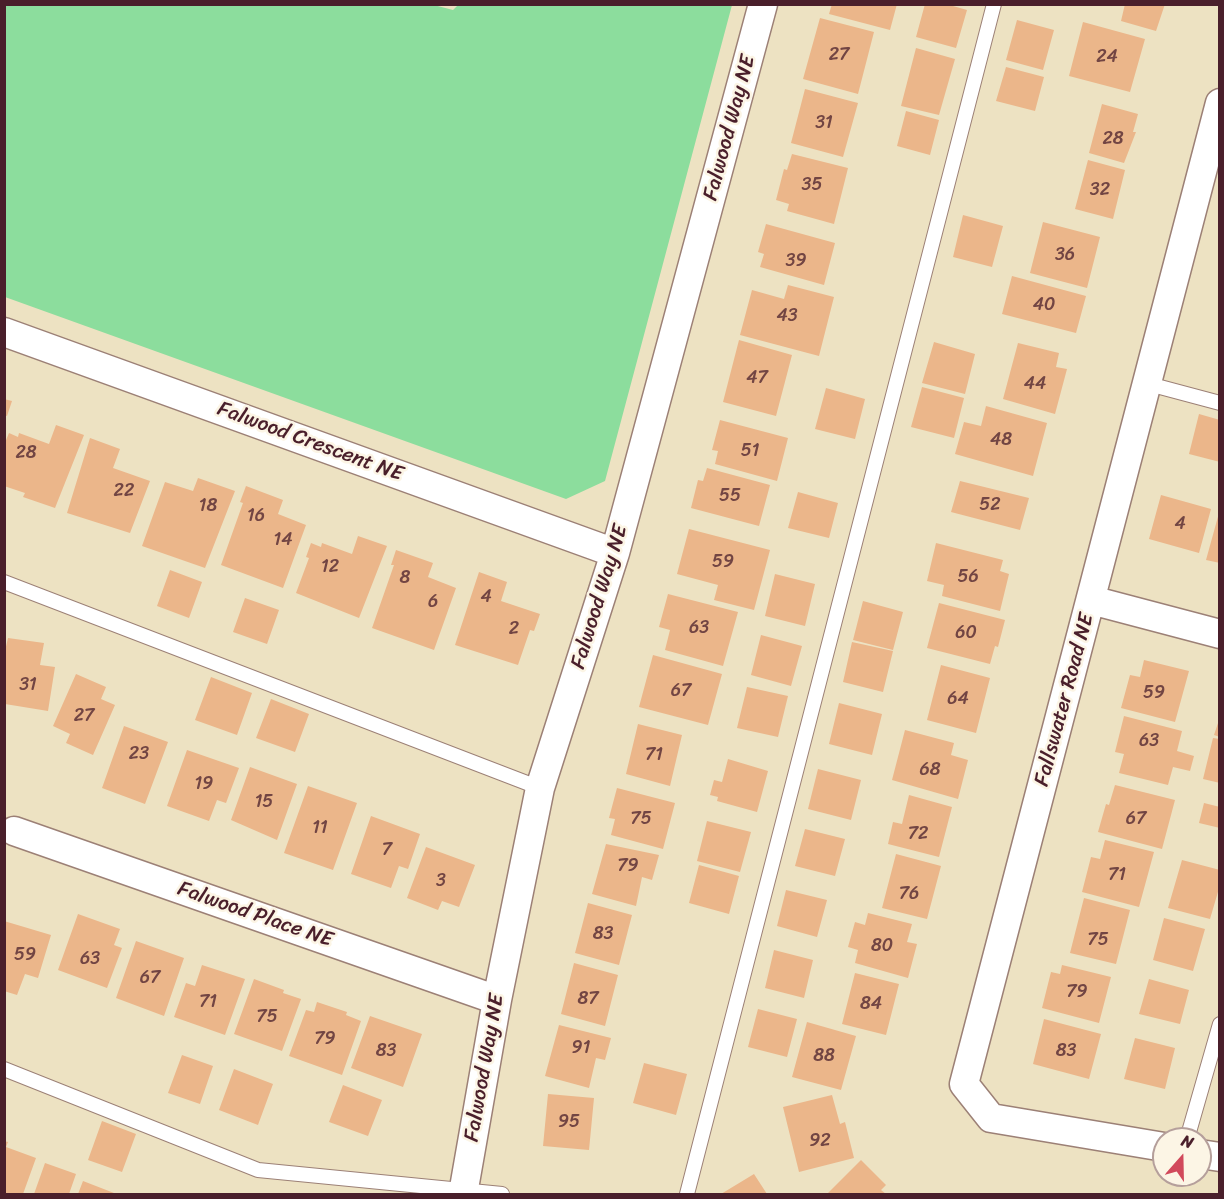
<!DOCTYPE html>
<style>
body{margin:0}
#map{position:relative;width:1224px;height:1199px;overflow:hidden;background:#ede2c2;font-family:Sriracha,sans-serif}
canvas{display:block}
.frame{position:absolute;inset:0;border:6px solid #4a1f2b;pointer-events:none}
.north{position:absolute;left:1152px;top:1127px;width:60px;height:60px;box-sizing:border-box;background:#fcf5e5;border:2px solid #b59f9b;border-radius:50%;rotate:20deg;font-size:16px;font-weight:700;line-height:24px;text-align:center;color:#4a1f2b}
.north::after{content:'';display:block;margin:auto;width:21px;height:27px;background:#d1495b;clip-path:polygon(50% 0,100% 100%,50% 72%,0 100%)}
</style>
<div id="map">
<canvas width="1224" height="1199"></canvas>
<div class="frame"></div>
<div class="north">N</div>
</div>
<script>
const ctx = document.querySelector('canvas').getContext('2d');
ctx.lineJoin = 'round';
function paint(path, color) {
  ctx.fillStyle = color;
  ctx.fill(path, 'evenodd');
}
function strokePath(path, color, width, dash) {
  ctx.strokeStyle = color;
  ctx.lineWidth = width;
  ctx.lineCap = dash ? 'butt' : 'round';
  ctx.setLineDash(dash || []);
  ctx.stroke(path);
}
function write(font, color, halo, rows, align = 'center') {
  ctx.font = font + ' Sriracha,sans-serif';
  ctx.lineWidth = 5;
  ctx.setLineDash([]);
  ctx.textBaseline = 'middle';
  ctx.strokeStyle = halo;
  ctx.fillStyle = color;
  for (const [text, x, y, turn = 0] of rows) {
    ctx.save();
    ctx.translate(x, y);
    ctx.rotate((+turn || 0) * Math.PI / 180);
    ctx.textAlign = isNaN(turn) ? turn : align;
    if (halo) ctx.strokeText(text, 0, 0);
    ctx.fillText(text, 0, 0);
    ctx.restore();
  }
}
const green = new Path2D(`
 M430,4l23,6 6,-6 273,1 -127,476 -39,18 -561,-202v-292z`);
const building = new Path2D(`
 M832,4h65l-7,26 -61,-16z
 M925,4h21l21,6 -11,38 -40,-11z
 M1125,4h40l-9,27 -35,-10z
 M820,18l54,14 -16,62 -55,-15z
 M1017,20l37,10 -11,40 -37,-10z
 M1083,22l62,17 -15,53 -61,-16z
 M916,48l39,11 -16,56 -38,-9z
 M1006,67l38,10 -9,34 -39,-10z
 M805,89l53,14 -15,54 -52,-14z
 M1102,104l36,10 -5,18h3l-12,31 -35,-10z
 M906,111l33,9 -9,35 -33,-9z
 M792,154l56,14 -14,56 -47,-13 2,-7 -13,-4 8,-31 3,1z
 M1088,160l37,10 -12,49 -38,-10z
 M963,215l40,11 -11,41 -39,-10z
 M1043,222l57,15 -13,51 -57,-15z
 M766,224l69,19 -11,42 -64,-18 4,-13 -6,-2z
 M1012,276l74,20 -10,37 -74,-19z
 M788,285l46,12 -15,59 -79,-21 12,-45 32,9z
 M739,340l53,15 -16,61 -53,-14z
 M934,342l41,12 -10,40 -43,-11z
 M1018,343l41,10 -3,14 11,2 -12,45 -52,-15z
 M922,387l42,11 -10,40 -43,-11z
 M826,388l39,11 -10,40 -40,-10z
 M4,399l8,2 -5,15 -3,-1z
 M986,406l61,17 -14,53 -78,-22 9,-32 17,4z
 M1199,414l21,6v42l-31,-8z
 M720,420l68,18 -11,43 -62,-17 3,-13 -6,-1z
 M56,425l28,10 -29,73 -32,-11 2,-4 -21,-7v-41l5,-12 9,4 1,-4 30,11z
 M90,438l30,11 -7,19 37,13 -20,52 -63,-20z
 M707,468l63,17 -11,41 -68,-18 7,-28 5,1z
 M198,478l37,13 -30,77 -63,-22 23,-64 28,9z
 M960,481l69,17 -9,32 -69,-18z
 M246,486l37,14 -5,14 28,11 -23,63 -62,-23 22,-62 -3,-1z
 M798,492l40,11 -9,35 -41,-10z
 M1161,495l50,14 -12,44 -50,-14z
 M1219,513h1v50l-14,-3z
 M689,529l81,21 -16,60 -40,-10 4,-15 -41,-11z
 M358,536l29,10 -28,72 -63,-25 13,-35 -3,-1 5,-14 10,4 1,-4 30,11z
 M936,543l67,17 -3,11 9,3 -9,37 -58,-15 2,-11 -17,-4z
 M396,550l37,13 -5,14 28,11 -22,62 -62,-22 22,-63h-3z
 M170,570l32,12 -13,36 -32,-12z
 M479,572l28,10 -6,19 39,13 -6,17 -4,-1 -12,35 -63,-20z
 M775,574l40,10 -10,42 -40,-10z
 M668,594l70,18 -15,54 -58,-16 5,-20 -11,-3z
 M245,598l34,12 -12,34 -34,-12z
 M863,601l40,11 -10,38 -40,-10z
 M939,603l66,17 -7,27 -3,-1 -5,18 -63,-16z
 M761,635l41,11 -11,40 -40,-11z
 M8,638l36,5 -4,22 15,2 -7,44 -43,-7 -1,-49z
 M852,642l41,9 -10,41 -40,-10z
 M653,655l69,19 -14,51 -69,-18z
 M1144,660l45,11 -14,51 -54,-14 9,-33 10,2z
 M941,665l49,13 -14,55 -49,-13z
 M76,674l30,13 -5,12 14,6 -22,50 -27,-12 4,-9 -17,-8z
 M211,677l41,16 -15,42 -42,-15z
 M747,687l41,9 -10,41 -41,-9z
 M271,699l38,15 -14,38 -39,-14z
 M839,703l43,11 -10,41 -43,-11z
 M1124,716l58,15 -5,20 17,5 -4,15 -17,-4 -5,18 -49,-12 5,-19 -9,-2z
 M1220,717v20l-6,-2z
 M638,724l44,11 -12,51 -44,-12z
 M124,726l44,16 -23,62 -43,-16z
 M905,730l49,13 -3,12 17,5 -10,39 -66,-19z
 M1213,738l7,1v44l-17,-4z
 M187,750l52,18 -13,35 -9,-3 -8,21 -42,-15z
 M728,759l40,12 -11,41 -40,-11 1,-4 -8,-2 4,-15 8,2z
 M250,767l47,17 -20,56 -46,-20z
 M818,769l43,11 -10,40 -43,-11z
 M1115,785l60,15 -13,49 -64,-17 8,-28 3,1z
 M308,786l49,17 -24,67 -49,-17z
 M617,788l58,15 -12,46 -52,-14 4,-16 -6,-1z
 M909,795l43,12 -13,50 -51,-13 5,-22 9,2z
 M1204,803l16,4v21l-21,-5z
 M371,816l49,18 -12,35 -9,-3 -8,22 -40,-14z
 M707,821l44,11 -11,40 -43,-11z
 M805,829l40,10 -10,37 -40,-10z
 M1105,840l49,12 -15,55 -57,-15 9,-35 9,2z
 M606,844l53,11 -7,25 -10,-3 -6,29 -44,-12z
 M426,847l49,18 -16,42 -17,-6 -4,9 -31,-12z
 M896,854l45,12 -14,53 -45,-11z
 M1182,860l38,10v15l-10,34 -42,-11z
 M699,865l40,11 -10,38 -40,-11z
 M786,890l41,10 -10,37 -40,-11z
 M1084,898l46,12 -14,54 -46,-11z
 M588,903l44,12 -13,50 -44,-12z
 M868,913l44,11 -5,18 10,2 -9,34 -53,-15 3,-13 -10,-3 7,-25 10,3z
 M78,914l42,15 -6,16 8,3 -15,40 -49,-18z
 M1164,918l41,11 -12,42 -40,-11z
 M4,921l47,14 -13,43 -13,-4 -8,21 -13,-4z
 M136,941l48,17 -20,58 -48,-18z
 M774,950l39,10 -9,38 -39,-10z
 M574,963l44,12 -13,51 -44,-12z
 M202,965l43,14 -20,56 -51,-18 12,-34 9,3z
 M1062,965l49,12 -12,46 -57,-15 9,-36 9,2z
 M855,973l44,11 -13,51 -44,-11z
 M254,979l30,11 -1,3 18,6 -19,52 -48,-17z
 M1149,979l40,11 -9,34 -41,-10z
 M317,1002l30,10 -1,3 15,6 -19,54 -53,-19 17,-46 8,2z
 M758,1009l39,10 -10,38 -39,-10z
 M370,1016l52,18 -19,53 -52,-19z
 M1044,1019l57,15 -12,45 -56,-15z
 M807,1022l49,14 -15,54 -49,-13z
 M559,1025l52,13 -6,22 -9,-2 -7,30 -44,-12z
 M1135,1038l40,10 -10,41 -41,-10z
 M182,1055l31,11 -13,38 -32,-11z
 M644,1063l43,11 -11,41 -43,-12z
 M234,1069l39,15 -15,41 -39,-15z
 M343,1085l39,15 -14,36 -39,-14z
 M548,1094l46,4 -5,52 -46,-4z
 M832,1095l8,29 5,-2 9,36 -55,14 -16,-65z
 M102,1121l34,13 -14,38 -34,-12z
 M4,1141l4,1 -2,5 30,11 -13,36h-19z
 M861,1160l25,25 -5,5 5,4h-59z
 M45,1163l31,11 -7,20h-35z
 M754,1174l13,20h-46z
 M83,1181l31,12v1h-36z`);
const service = new Path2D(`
 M1145,383l75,20
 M4,582l536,206
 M4,1069l254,101 244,24
 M1187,1139l33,-115
 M687,1194l307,-1190`);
const minor = new Path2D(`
 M4,332l611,221
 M1091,600l129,34
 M14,831l483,169
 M1164,1147l-173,-29 -27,-34 256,-981
 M1200,1154l20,3
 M463,1194l34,-194 43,-212 75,-235 148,-549`);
const numberNames = [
 ["27",839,55],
 ["24",1107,57],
 ["31",824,123],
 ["28",1113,139],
 ["35",812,185],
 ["32",1100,190],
 ["36",1065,255],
 ["39",796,261],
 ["40",1044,305],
 ["43",787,316],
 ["47",757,378],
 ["44",1035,384],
 ["48",1001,440],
 ["51",750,451],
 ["28",26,453],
 ["22",124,491],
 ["55",730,496],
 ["52",990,505],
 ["18",208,506],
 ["16",256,516],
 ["4",1180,524],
 ["14",283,540],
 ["59",723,562],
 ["12",330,567],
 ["56",968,577],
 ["8",405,578],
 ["4",486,597],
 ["6",433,602],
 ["63",699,628],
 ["2",514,629],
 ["60",966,633],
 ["31",28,685],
 ["67",681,691],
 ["59",1154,693],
 ["64",958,699],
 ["27",84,716],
 ["63",1149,741],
 ["23",139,754],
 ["71",654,755],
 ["68",930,770],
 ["19",204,784],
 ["15",264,802],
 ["75",641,819],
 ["67",1136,819],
 ["11",320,828],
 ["72",918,834],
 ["7",387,850],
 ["79",628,866],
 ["71",1117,875],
 ["3",441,881],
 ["76",909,894],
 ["83",603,934],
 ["75",1098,940],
 ["80",882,946],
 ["59",25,955],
 ["63",90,959],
 ["67",150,978],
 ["79",1077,992],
 ["87",588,999],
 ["71",208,1002],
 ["84",871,1004],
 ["75",267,1017],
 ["79",325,1039],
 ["91",581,1048],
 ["83",386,1051],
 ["83",1066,1051],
 ["88",824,1056],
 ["95",569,1122],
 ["92",820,1141]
];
const streetNames = [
 ["Falwood Way NE",730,128,-75],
 ["Falwood Crescent NE",310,442,20],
 ["Falwood Way NE",600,597,-73],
 ["Fallswater Road NE",1065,700,-75],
 ["Falwood Place NE",255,915,19],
 ["Falwood Way NE",485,1068,-80]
];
paint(green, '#8cdd9d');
paint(building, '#ebb68a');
strokePath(service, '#9c8076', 16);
strokePath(minor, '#9c8076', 31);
strokePath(service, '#fff', 14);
strokePath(minor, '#fff', 28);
write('18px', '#724543', null, numberNames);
write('21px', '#4a1f2b', '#fcf5e5', streetNames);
</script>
